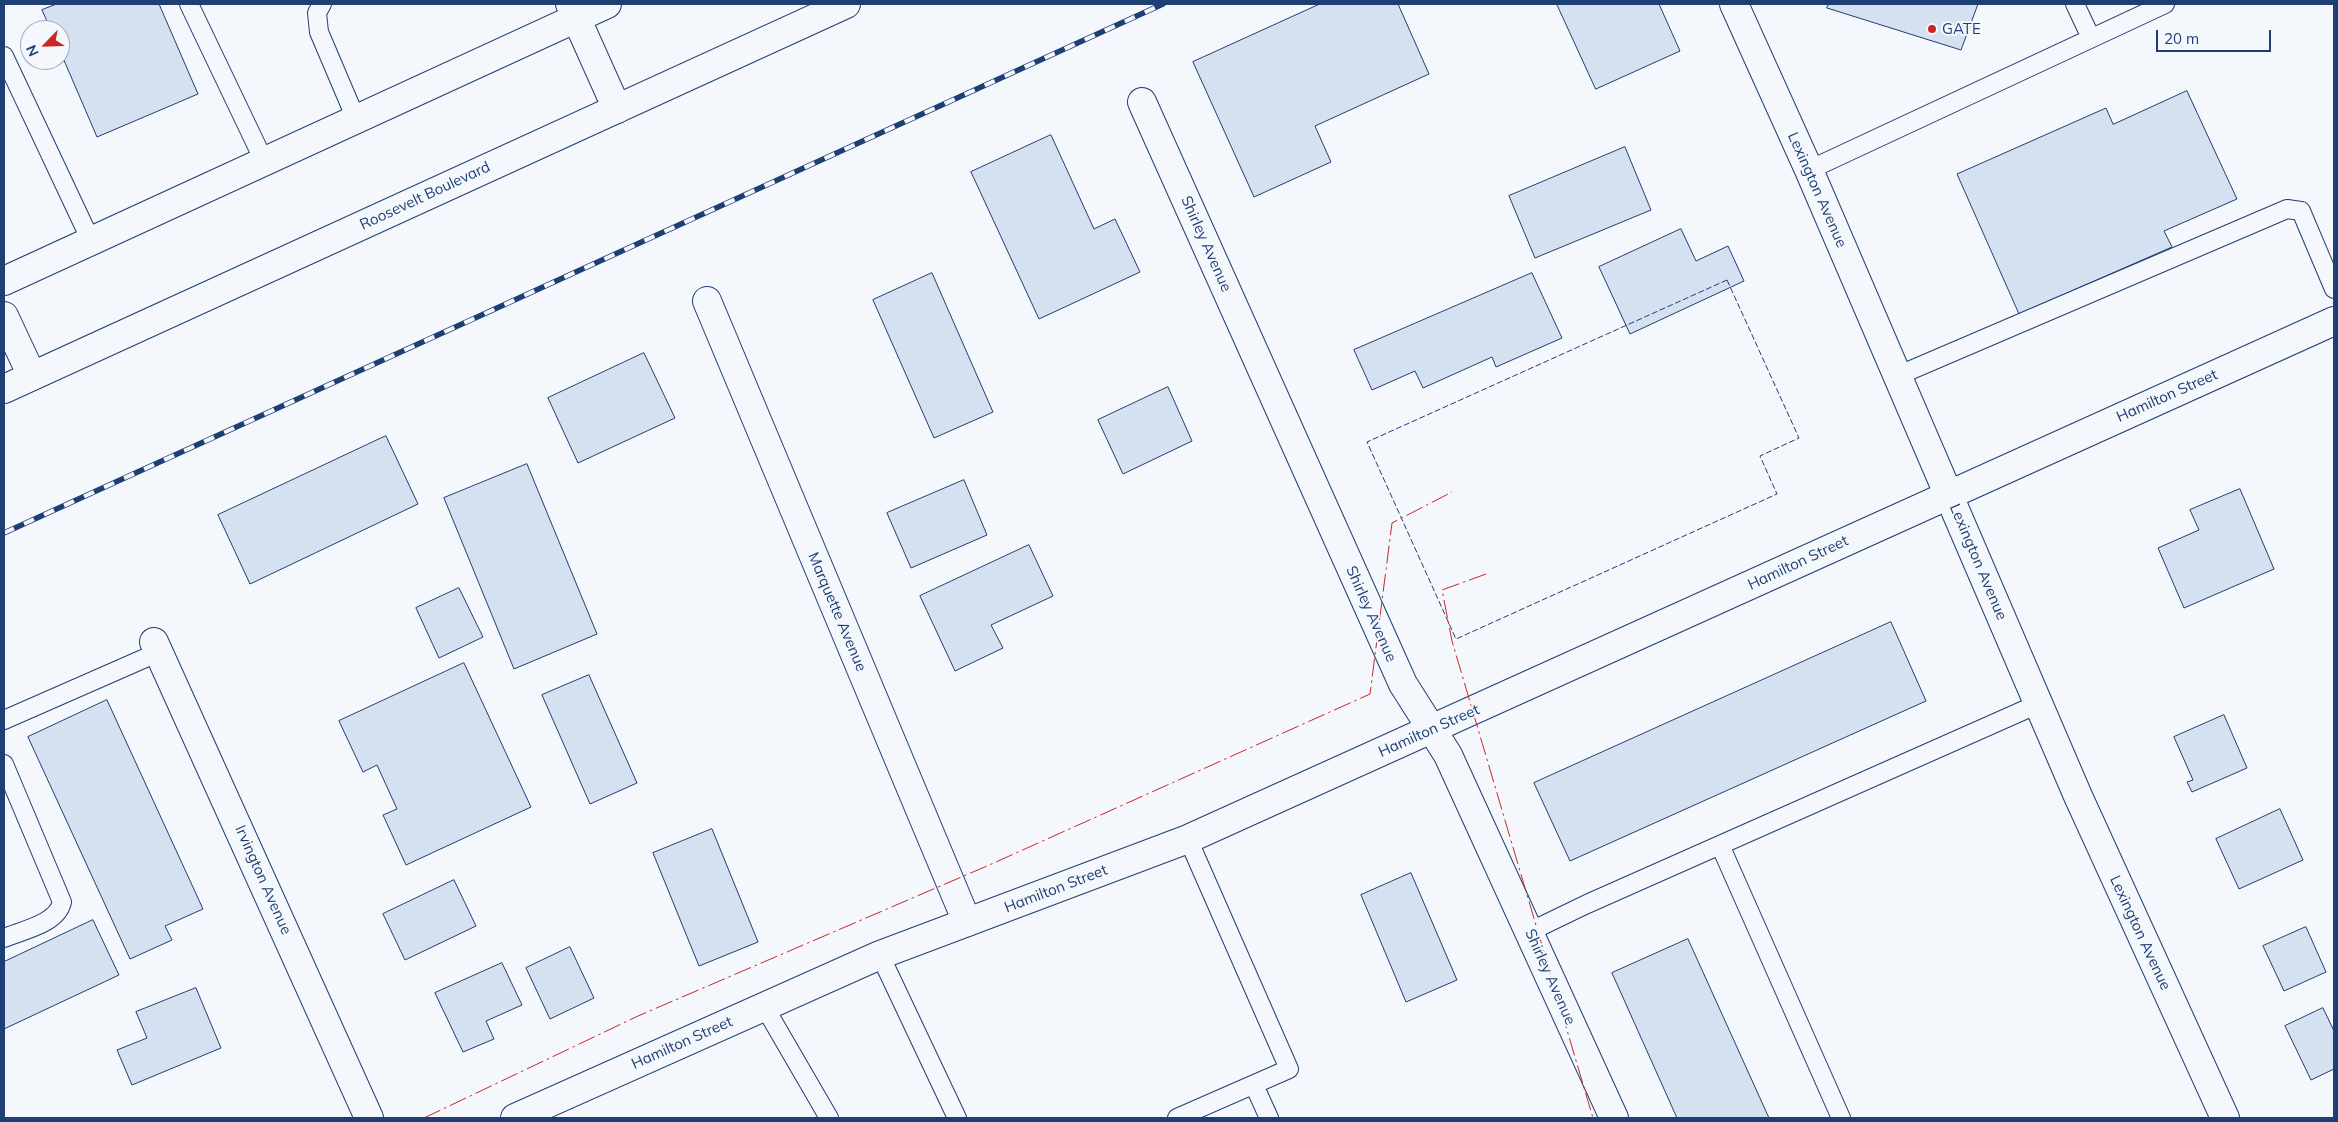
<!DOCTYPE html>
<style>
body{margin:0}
#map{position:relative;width:2338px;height:1122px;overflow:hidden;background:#f4f7fb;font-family:Mulish,sans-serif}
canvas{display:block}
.frame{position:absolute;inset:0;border:5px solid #1d3f73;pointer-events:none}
.north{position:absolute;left:20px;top:20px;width:50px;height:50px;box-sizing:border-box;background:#f4f7fb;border:1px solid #9eadc5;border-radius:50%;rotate:246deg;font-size:14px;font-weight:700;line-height:20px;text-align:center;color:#1d3f73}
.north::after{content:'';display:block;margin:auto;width:18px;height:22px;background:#c62828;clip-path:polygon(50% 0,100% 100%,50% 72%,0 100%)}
.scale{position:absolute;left:2156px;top:30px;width:115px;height:22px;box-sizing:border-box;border:2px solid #1d3f73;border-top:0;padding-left:6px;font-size:15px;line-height:18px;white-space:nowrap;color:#1d3f73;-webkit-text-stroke:4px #f4f7fb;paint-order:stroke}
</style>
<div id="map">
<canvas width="2338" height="1122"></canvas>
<div class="frame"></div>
<div class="north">N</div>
<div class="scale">20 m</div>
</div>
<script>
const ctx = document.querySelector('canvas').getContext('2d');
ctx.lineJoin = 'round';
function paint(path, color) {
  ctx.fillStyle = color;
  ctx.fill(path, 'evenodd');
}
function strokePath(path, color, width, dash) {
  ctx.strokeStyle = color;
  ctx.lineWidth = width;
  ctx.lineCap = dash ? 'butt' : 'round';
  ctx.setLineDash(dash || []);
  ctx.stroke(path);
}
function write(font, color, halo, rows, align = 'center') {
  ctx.font = font + ' Mulish,sans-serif';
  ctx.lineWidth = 4;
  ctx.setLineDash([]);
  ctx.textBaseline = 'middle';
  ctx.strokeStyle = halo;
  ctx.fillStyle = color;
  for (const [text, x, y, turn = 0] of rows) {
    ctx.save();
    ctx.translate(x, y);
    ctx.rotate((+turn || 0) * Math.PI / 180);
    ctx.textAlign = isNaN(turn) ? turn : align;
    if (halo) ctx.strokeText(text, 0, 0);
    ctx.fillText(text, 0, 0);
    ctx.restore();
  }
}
const building = new Path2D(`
 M57,4h102l39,90 -101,43 -37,-86v-21h-9l-9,-20z
 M1320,4h78l31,70 -114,52 16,36 -77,35 -61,-135z
 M1557,4h102l21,47 -84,38z
 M1829,4h149l-17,46 -134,-42z
 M2187,91l50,108 -73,32 8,16 -153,67 -62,-140 149,-66 7,16z
 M1051,135l43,94 21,-10 25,53 -101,47 -68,-147z
 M1625,147l26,63 -116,48 -26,-62z
 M1681,229l15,32 32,-15 16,35 -114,53 -31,-67z
 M932,273l61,139 -59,26 -61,-138z
 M1532,273l30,65 -66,29 -4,-10 -69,31 -8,-17 -43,19 -18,-40z
 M644,353l31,65 -97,45 -30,-65z
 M1168,387l24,54 -69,33 -25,-54z
 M386,436l32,68 -168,80 -32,-69z
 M527,464l70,170 -83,35 -70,-171z
 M964,480l23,55 -76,33 -24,-55z
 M2240,489l34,80 -90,39 -26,-60 41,-18 -9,-20z
 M1029,545l24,51 -62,29 12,23 -48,23 -35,-75z
 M459,588l24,49 -44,21 -23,-50z
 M1891,622l35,79 -356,160 -36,-78z
 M464,663l67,144 -125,58 -23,-50 14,-6 -20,-44 -14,7 -24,-51z
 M589,675l48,108 -47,21 -48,-109z
 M107,700l96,209 -38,17 7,14 -42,19 -102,-222z
 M2224,715l23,53 -55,24 -5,-10 6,-2 -19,-43z
 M2280,809l23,51 -64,29 -23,-50z
 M712,829l46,113 -59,24 -46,-113z
 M1411,873l46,107 -51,22 -45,-107z
 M454,880l22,46 -71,34 -22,-46z
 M93,920l26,55 -115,54v-67z
 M2306,927l20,45 -42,19 -21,-45z
 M1688,939l81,179h-92l-65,-145z
 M570,947l24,51 -44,21 -24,-51z
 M502,963l20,42 -36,16 8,18 -31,13 -28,-59z
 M196,988l25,60 -89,37 -15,-35 30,-12 -11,-26z
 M2323,1008l11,23v38l-23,11 -26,-54z`);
const service = new Path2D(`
 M189,4l75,157
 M322,4l-5,9 2,19 37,87
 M2075,4l16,34
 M4,56l87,185
 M1809,170l356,-166
 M1897,376l390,-167 14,2 33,78
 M4,720l155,-68
 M4,764l58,138c-5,22 -39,28 -58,36
 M1720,845l121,273
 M1529,932l58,-28 451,-200
 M880,955l77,163
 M764,1006l65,112
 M1254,1085l15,33
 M1177,1118l112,-49 -101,-230`);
const minor = new Path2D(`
 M570,4l47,105
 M1734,4l75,166 269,626 147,322
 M1142,102l261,582 45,71 166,363
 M707,301l260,621
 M4,316l28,60
 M154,642l215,476`);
const tertiary = new Path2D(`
 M515,1118l365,-163 308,-116 1146,-518`);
const trunk = new Path2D(`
 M4,281l603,-277
 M4,389l842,-385`);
const rail = new Path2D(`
 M4,533l1159,-529`);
const fence = new Path2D(`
 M1727,280l72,158 -39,18 17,38 -321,145 -89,-197z`);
const power = new Path2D(`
 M1486,574l-44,16 10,51 141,477
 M424,1118l214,-102 349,-150 383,-172 22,-171 60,-31`);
const markers = [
 [1932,29,5,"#c62828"]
];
const poiNames = [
 ["GATE",1942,29]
];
const streetNames = [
 ["Lexington Avenue",1817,190,66],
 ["Roosevelt Boulevard",425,196,-25],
 ["Shirley Avenue",1206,244,66],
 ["Hamilton Street",2167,396,-24],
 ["Lexington Avenue",1978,562,67],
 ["Hamilton Street",1798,563,-25],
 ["Marquette Avenue",837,612,67],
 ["Shirley Avenue",1371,614,66],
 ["Hamilton Street",1429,731,-24],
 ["Irvington Avenue",263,880,66],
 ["Hamilton Street",1056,889,-21],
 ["Lexington Avenue",2140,933,65],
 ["Shirley Avenue",1550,977,66],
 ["Hamilton Street",682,1043,-24]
];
paint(building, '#d5e0f0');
strokePath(building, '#1d3f73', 1);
strokePath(service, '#1d3f73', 20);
strokePath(minor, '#1d3f73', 30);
strokePath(tertiary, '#1d3f73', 30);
strokePath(trunk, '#1d3f73', 30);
strokePath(service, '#f4f7fb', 18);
strokePath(minor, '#f4f7fb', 28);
strokePath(tertiary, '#f4f7fb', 28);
strokePath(trunk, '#f4f7fb', 28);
strokePath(rail, '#1d3f73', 5.5);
strokePath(rail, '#f4f7fb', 4, [11]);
strokePath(fence, '#1d3f73', 1, [6, 2.5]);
strokePath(power, '#c62828', 1, [18, 4, 2.5, 4]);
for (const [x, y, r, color] of markers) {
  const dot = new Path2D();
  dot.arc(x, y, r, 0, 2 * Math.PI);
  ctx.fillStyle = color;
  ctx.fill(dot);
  strokePath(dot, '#f4f7fb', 2);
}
write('15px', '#1d3f73', '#f4f7fb', poiNames, 'left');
write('15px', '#1d3f73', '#f4f7fb', streetNames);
</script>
